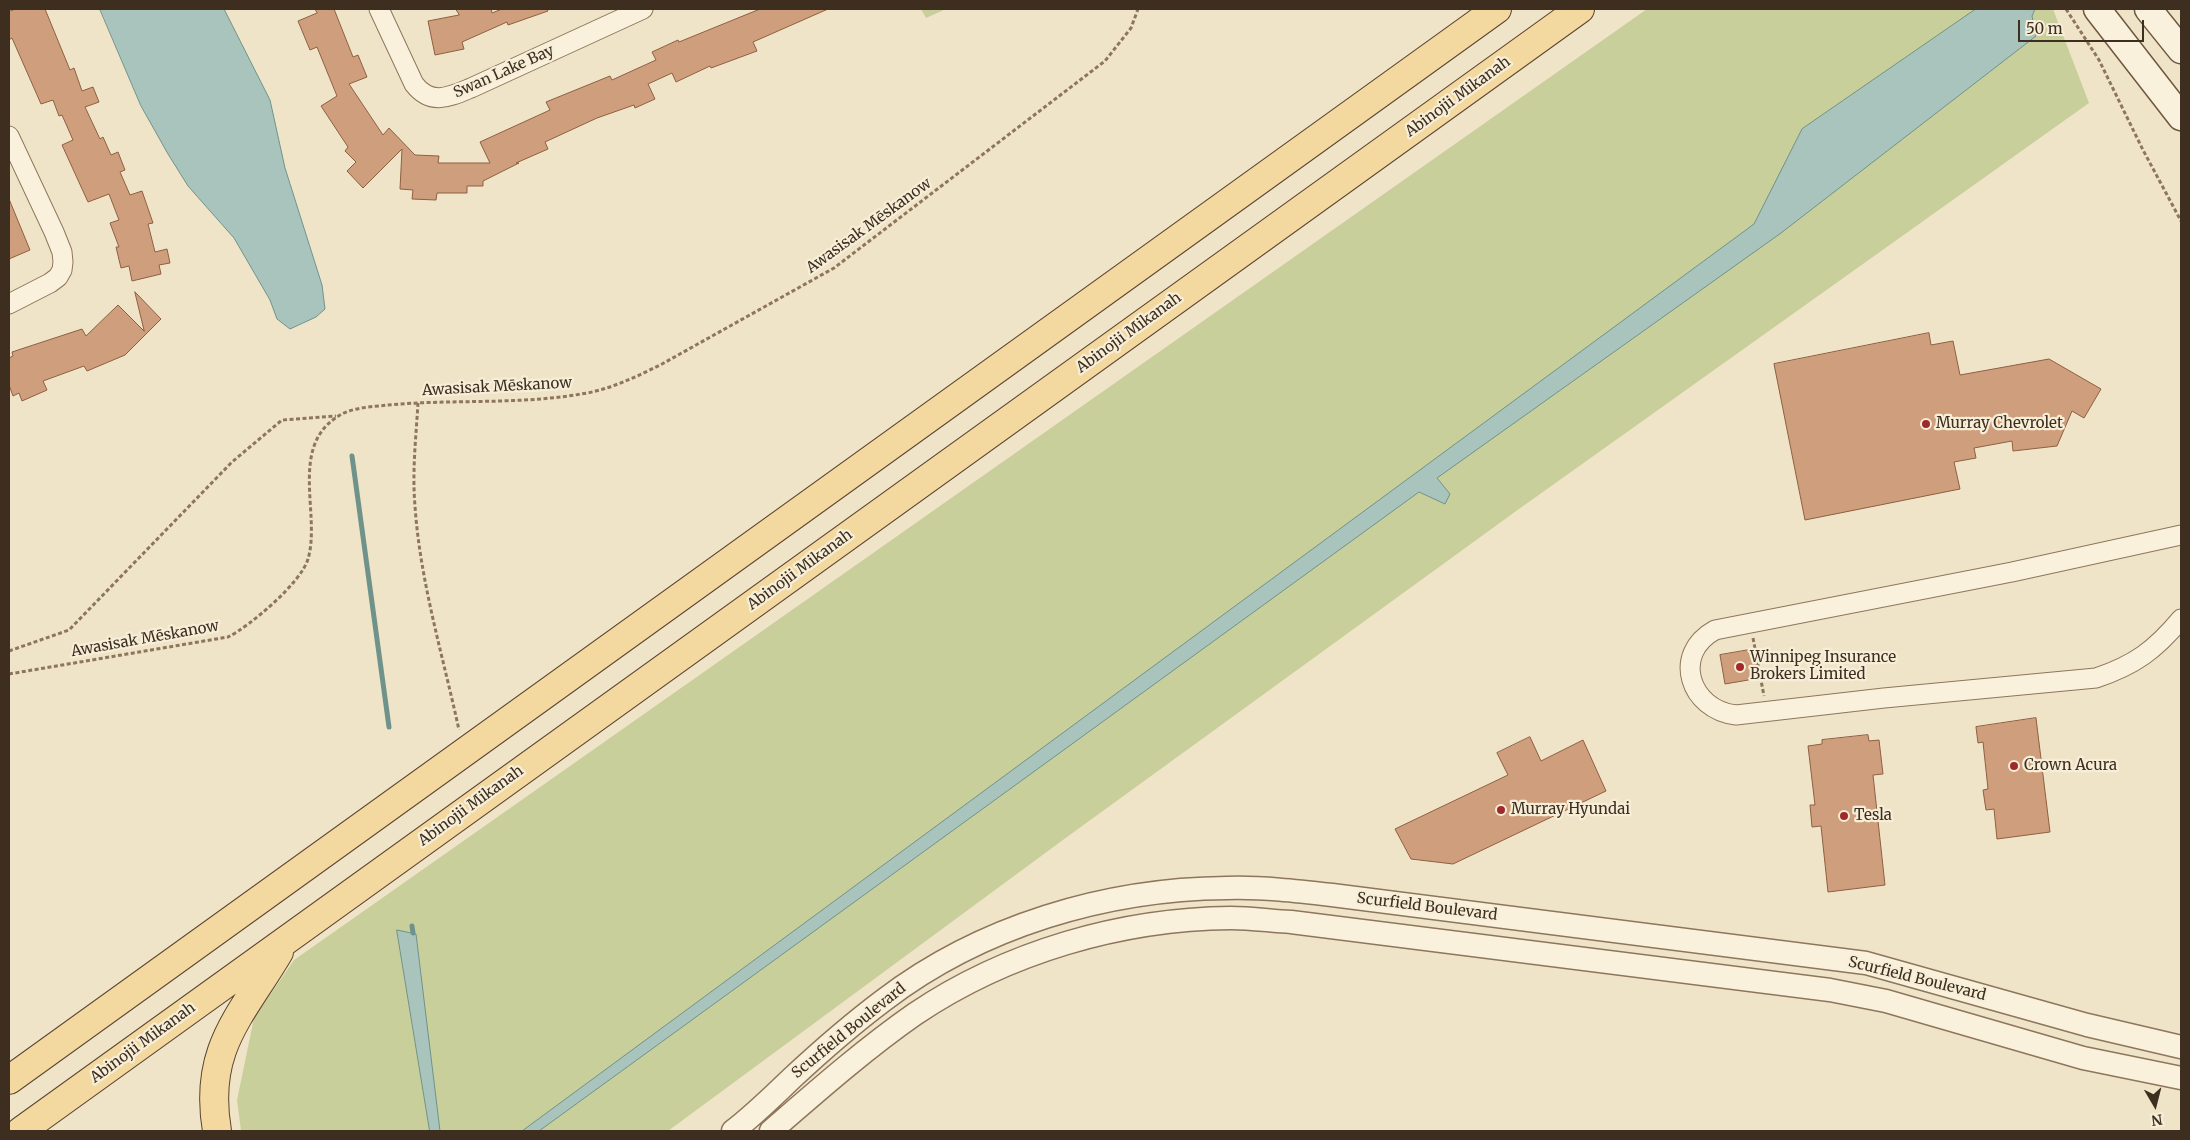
<!DOCTYPE html>
<meta charset="utf-8">
<style>
body{margin:0}
#map{position:relative;width:2190px;height:1140px;overflow:hidden;background:#f0e4c8;font-family:Merriweather,serif}
canvas{display:block}
.frame{position:absolute;inset:0;border:10px solid #3d2e20;pointer-events:none}
.north{position:absolute;left:2130px;top:1080px;width:50px;height:50px;-webkit-text-stroke:4px #f7eed8;paint-order:stroke;rotate:172deg;font-size:14px;font-weight:700;line-height:20px;text-align:center;color:#3d2e20}
.north::after{content:'';display:block;margin:auto;width:18px;height:22px;background:#3d2e20;clip-path:polygon(50% 0,100% 100%,50% 72%,0 100%)}
.scale{position:absolute;left:2018px;top:20px;width:126px;height:22px;box-sizing:border-box;border:2px solid #3d2e20;border-top:0;padding-left:6px;font-size:15px;line-height:18px;white-space:nowrap;color:#3d2e20;-webkit-text-stroke:4px #f7eed8;paint-order:stroke}
</style>
<div id="map">
<canvas width="2190" height="1140"></canvas>
<div class="frame"></div>
<div class="north">N</div>
<div class="scale">50 m</div>
</div>
<script>
const ctx = document.querySelector('canvas').getContext('2d');
ctx.lineJoin = 'round';
function paint(path, color) {
  ctx.fillStyle = color;
  ctx.fill(path, 'evenodd');
}
function strokePath(path, color, width, dash) {
  ctx.strokeStyle = color;
  ctx.lineWidth = width;
  ctx.lineCap = dash ? 'butt' : 'round';
  ctx.setLineDash(dash || []);
  ctx.stroke(path);
}
function write(font, color, halo, rows, align = 'center') {
  ctx.font = font + ' Merriweather,serif';
  ctx.lineWidth = 4.5;
  ctx.setLineDash([]);
  ctx.textBaseline = 'middle';
  ctx.strokeStyle = halo;
  ctx.fillStyle = color;
  for (const [text, x, y, turn = 0] of rows) {
    ctx.save();
    ctx.translate(x, y);
    ctx.rotate((+turn || 0) * Math.PI / 180);
    ctx.textAlign = isNaN(turn) ? turn : align;
    if (halo) ctx.strokeText(text, 0, 0);
    ctx.fillText(text, 0, 0);
    ctx.restore();
  }
}
const green = new Path2D(`
 M921,9h25l-20,9z
 M1647,9h406l36,94 -570,406 -452,328 -399,294h-427l-4,-31 17,-82 40,-58z`);
const water = new Path2D(`
 M100,9h124l46,91 15,68 37,117 3,24 -9,8 -26,12 -13,-10 -7,-19 -36,-62 -46,-52 -20,-32 -27,-48z
 M1976,9h59l-3,7 4,20 -255,197 -344,245 13,16 -5,10 -26,-12 -880,639h-17l1232,-907 48,-95z
 M397,930l19,4 24,197h-10z`);
const stream = new Path2D(`
 M352,456l37,271
 M412,926l1,7`);
const building = new Path2D(`
 M16,9h29l25,61 4,-2 8,23 11,-4 6,15 -14,5 15,32 3,-2 8,18 7,-3 7,18 -5,2 10,23 12,-4 11,32 -5,1 7,28 12,-3 3,14 -11,2 2,9 -29,7 -3,-15 -8,2 -5,-21h3l-9,-24 9,-3 -10,-26 -21,8 -26,-57 11,-5 -11,-25 -3,1 -6,-16 -12,4 -29,-66 -3,2v-28z
 M315,9h19l19,48 5,-2 9,22 -18,7 34,51 6,-7 26,27 24,1 -1,7h52l-10,-21 70,-32 -4,-8 64,-26 2,4 44,-20 -4,-8 26,-12 1,2 81,-33h68l-75,33 4,9 -46,17 -1,-2 -34,16 -4,-9 -24,11 7,15 -20,9 -1,-3 -37,13 -52,24 3,7 -32,14h3l-36,18v5h-16v7h-30l-1,7 -24,-1 1,-9 -13,-1 2,-40 -39,39 -16,-17 9,-9 -11,-11 3,-4 -27,-41 16,-10 -20,-49 -7,3 -12,-29 19,-8z
 M456,9h35l1,4 10,-4h45l1,2 -40,14 -1,-3 -45,20 2,7 -29,6 -7,-34 31,-6z
 M9,199l21,51 -21,9z
 M135,292l26,27 -36,36 -38,16 -3,-5 -41,15 4,9 -25,11 -3,-8 -6,3 -4,-11v-27l4,-2 -1,-4 70,-23 4,7 32,-31 26,26z
 M1929,333l2,12 22,-4 7,34 89,-16 52,30 -17,29 -12,-7 -15,35 -44,5 -1,-10 -38,7 2,10 -22,4 6,27 -155,31 -31,-156z
 M1755,649l5,29 -35,6 -5,-29z
 M2036,718l14,114 -53,7 -3,-30 -8,1 -3,-20 5,-1 -5,-47 -5,1 -2,-16z
 M1868,735l1,6 10,-1 4,34 -10,1 12,110 -57,7 -7,-66 -9,1 -2,-22h5l-7,-59 14,-2v-4z
 M1530,737l11,24 42,-21 23,51 -153,73 -42,-5 -16,-30 113,-54 -11,-22z`);
const path = new Path2D(`
 M2066,9l33,51 44,90 38,71
 M418,403c-2,34 -6,69 -3,103 5,75 28,150 44,224
 M1753,638l11,58
 M9,651l60,-21 163,-168 50,-42 54,-4
 M9,674l219,-37c22,-11 73,-54 80,-78 13,-44 -19,-111 29,-142 14,-10 35,-10 51,-12 64,-6 129,0 193,-11 28,-4 55,-17 81,-30l172,-96 271,-207 26,-33 7,-19`);
const minor = new Path2D(`
 M379,9l35,75c17,22 35,13 57,4l172,-79
 M9,136l45,96 8,20 1,10 -1,8 -4,7 -8,6 -41,21
 M2181,535l-169,37 -297,58c-44,24 -25,80 21,85l148,-17 212,-20c39,-13 59,-28 85,-59`);
const tertiary = new Path2D(`
 M733,1131c21,-16 40,-35 59,-53 29,-27 60,-54 92,-78 97,-74 222,-111 343,-112 35,-1 70,3 105,7l534,68 221,62 94,22
 M771,1131c45,-39 95,-83 144,-117 92,-62 206,-95 316,-96 20,0 40,3 60,4l539,68 56,11 197,57 98,20`);
const secondary = new Path2D(`
 M2097,9l84,108
 M2148,9l33,41`);
const primary = new Path2D(`
 M9,1080l1488,-1071
 M21,1131l1559,-1122
 M217,1131c-14,-82 24,-115 62,-179`);
const markers = [
 [1926,424,5,"#9e2a2b"],
 [1740,667,5,"#9e2a2b"],
 [2014,766,5,"#9e2a2b"],
 [1501,810,5,"#9e2a2b"],
 [1844,816,5,"#9e2a2b"]
];
const streetNames = [
 ["Swan Lake Bay",504,72,-24],
 ["Abinojii Mikanah",1458,97,-36],
 ["Awasisak Mēskanow",869,226,-36],
 ["Abinojii Mikanah",1129,333,-36],
 ["Awasisak Mēskanow",497,387,-3],
 ["Abinojii Mikanah",800,570,-36],
 ["Awasisak Mēskanow",145,639,-10],
 ["Abinojii Mikanah",471,806,-36],
 ["Scurfield Boulevard",1427,907,7],
 ["Scurfield Boulevard",1917,979,14],
 ["Scurfield Boulevard",849,1031,-39],
 ["Abinojii Mikanah",143,1043,-36]
];
const poiNames = [
 ["Murray Chevrolet",1936,424],
 ["Winnipeg Insurance",1750,658],
 ["Brokers Limited",1750,675],
 ["Crown Acura",2024,766],
 ["Murray Hyundai",1511,810],
 ["Tesla",1854,816]
];
paint(green, '#c9cf9b');
paint(water, '#a9c4bc');
strokePath(water, '#6f938a', 1);
strokePath(stream, '#6f938a', 5);
paint(building, '#cf9f7d');
strokePath(building, '#8d5f41', 1);
strokePath(minor, '#8d765c', 21);
strokePath(tertiary, '#8d765c', 25);
strokePath(secondary, '#6f573f', 29);
strokePath(primary, '#5b4430', 30);
strokePath(path, '#8d765c', 3, [4, 2.5]);
strokePath(minor, '#faf1dc', 19);
strokePath(tertiary, '#faf1dc', 22);
strokePath(secondary, '#faf1dc', 26);
strokePath(primary, '#f3d9a0', 28);
for (const [x, y, r, color] of markers) {
  const dot = new Path2D();
  dot.arc(x, y, r, 0, 2 * Math.PI);
  ctx.fillStyle = color;
  ctx.fill(dot);
  strokePath(dot, '#f7eed8', 2);
}
write('15px', '#3d2e20', '#f7eed8', streetNames);
write('15px', '#3d2e20', '#f7eed8', poiNames, 'left');
</script>
